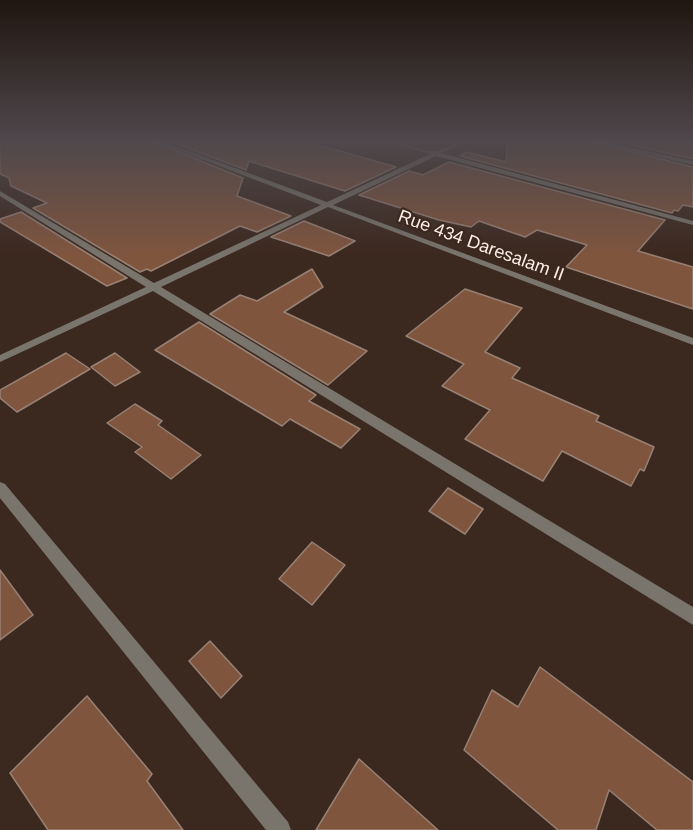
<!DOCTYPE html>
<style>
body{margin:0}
canvas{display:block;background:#3b281e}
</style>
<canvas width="693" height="830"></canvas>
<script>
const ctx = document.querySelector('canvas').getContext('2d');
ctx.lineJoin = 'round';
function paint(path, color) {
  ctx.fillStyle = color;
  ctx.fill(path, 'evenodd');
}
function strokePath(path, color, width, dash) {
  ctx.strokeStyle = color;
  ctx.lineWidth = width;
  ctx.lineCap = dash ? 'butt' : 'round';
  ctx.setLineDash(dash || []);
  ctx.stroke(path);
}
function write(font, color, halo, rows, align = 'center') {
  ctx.font = font + ' Arial,sans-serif';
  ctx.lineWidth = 4.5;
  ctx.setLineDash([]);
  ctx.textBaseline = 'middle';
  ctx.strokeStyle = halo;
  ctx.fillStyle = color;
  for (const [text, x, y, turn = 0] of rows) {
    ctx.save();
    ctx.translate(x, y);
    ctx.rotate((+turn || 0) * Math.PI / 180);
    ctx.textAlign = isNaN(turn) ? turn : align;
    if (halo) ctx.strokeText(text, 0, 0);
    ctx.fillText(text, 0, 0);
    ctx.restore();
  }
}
const building = new Path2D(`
 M0,141h152l91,37 -6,18 54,20 -34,16 -17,-6 -89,45 -4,-2 -7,3 -107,-64 14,-5 -36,-17 -2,-8 -9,-4z
 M169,141h136l91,26 -51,24 -96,-30 -3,9z
 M508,141h81l104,26v40l-10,-2 -5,6 -4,-1 -2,3 -212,-57 7,-4 39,10z
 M613,141h80v18z
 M449,162l216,58 -27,31 55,16v42l-127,-42 21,-22 -50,-15 -12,7 -46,-16 -8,6 -32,-7 -80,-25 50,-24 14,4z
 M21,212l106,66 -20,8 -107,-64v-3z
 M304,221l51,20 -26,15 -58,-19z
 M312,269l11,18 -39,25 83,39 -39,34 -118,-71 30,-19 17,6z
 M465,289l57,19 -37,44 35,16 -8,10 87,38 -3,5 58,26 -10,24 -4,-2 -9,17 -69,-35 -19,30 -78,-42 25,-29 -48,-24 22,-22 -58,-28z
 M199,322l117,73 -7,6 51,28 -19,19 -51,-29 -8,7 -127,-76z
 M66,353l24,16 -73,43 -17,-14v-8z
 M115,353l25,19 -25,14 -24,-19z
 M135,404l27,17 -4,4 43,30 -30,24 -36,-27 7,-5 -35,-24z
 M448,488l35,21 -18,25 -36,-23z
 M312,542l33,23 -33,40 -33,-26z
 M0,570l33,45 -33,25z
 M210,641l32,35 -21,22 -32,-37z
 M540,667l153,115v48h-36l-48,-40 -13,40h-38l-94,-80 28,-60 26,17z
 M87,696l65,78 -5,7 36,49h-135l-38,-57z
 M359,759l79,71h-122z`);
const minor = new Path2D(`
 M154,141h8l165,61 103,-48 -45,-13c17,0 32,10 48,10 11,1 21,-10 33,-10l-25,12 252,68v4l-257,-69 -103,49 360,133v7l-365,-138 -167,80 532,320v18l-540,-334 -153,71v-7l146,-68 -146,-91v-5l154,92 167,-78z
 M591,141h11l91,20v4z
 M0,482l5,2 283,338 3,8h-25l-266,-332z`);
const farStreetnames = [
 ["Rue 434 Daresalam II",481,246,20]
];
paint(building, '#80553e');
strokePath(building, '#988175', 1.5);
paint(minor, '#79756c');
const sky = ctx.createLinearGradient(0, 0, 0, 257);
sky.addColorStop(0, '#201610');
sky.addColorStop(0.55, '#4f484c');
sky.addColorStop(1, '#4f484c00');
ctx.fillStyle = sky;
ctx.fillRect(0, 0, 693, 257);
write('18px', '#faede6', '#3b281e', farStreetnames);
</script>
